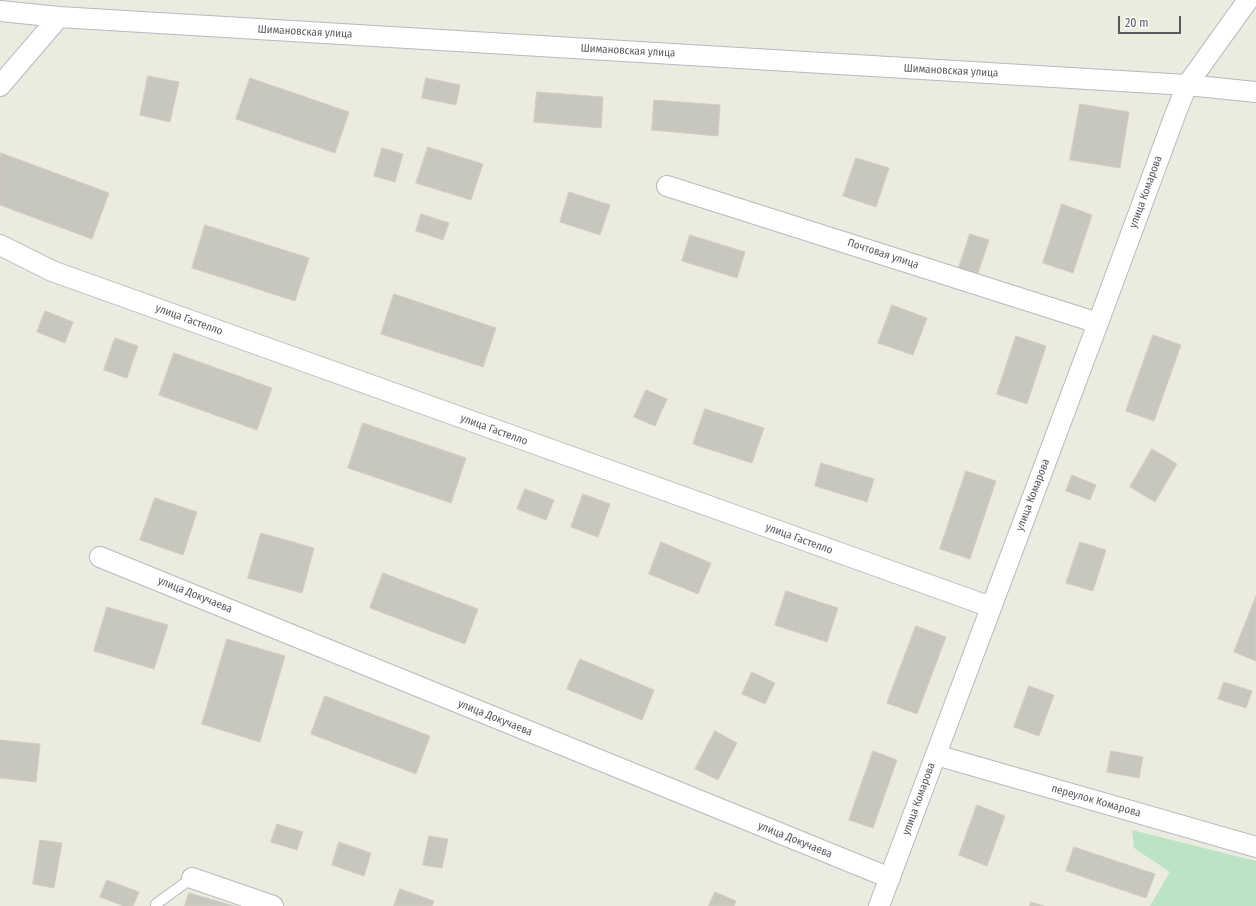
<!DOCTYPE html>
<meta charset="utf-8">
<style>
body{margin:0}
#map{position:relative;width:1256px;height:906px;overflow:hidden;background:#ebebe0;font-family:"Fira Sans Condensed",sans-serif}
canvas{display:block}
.scale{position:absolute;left:1118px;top:16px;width:63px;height:18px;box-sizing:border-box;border:2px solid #585a61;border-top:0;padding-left:5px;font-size:12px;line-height:14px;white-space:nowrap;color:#585a61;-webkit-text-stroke:3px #fff;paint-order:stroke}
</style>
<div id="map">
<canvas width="1256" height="906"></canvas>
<div class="scale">20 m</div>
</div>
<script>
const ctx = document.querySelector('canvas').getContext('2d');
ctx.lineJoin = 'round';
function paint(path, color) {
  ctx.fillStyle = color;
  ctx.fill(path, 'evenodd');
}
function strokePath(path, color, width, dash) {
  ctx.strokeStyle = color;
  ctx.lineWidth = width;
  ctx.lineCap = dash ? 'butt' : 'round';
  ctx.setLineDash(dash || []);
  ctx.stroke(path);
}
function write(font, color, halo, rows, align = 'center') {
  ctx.font = font + ' "Fira Sans Condensed",sans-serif';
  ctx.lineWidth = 4;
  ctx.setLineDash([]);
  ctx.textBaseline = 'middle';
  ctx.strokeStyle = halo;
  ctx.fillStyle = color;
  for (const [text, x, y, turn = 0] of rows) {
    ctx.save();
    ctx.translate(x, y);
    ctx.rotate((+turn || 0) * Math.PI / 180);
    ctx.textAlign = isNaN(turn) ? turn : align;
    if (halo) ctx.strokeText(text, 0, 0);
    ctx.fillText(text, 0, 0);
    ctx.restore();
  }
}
const green = new Path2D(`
 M1132,830l124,31v45h-106l20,-34 -36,-24z`);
const building = new Path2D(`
 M148,76l31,6 -9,40 -30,-7z
 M250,78l99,34 -14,41 -99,-34z
 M426,78l34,7 -4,20 -34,-7z
 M537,92l66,5 -2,31 -67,-6z
 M654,100l66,5 -2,31 -66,-6z
 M1080,104l49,8 -9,56 -50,-8z
 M428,147l55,17 -12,36 -55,-17z
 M382,148l21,6 -8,28 -21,-6z
 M1,153l108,40 -17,46 -92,-34v-48z
 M856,158l33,10 -13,39 -33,-11z
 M569,192l41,13 -10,30 -40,-13z
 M1062,204l30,11 -19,58 -30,-10z
 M421,214l28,9 -6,17 -27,-9z
 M205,225l104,33 -14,43 -103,-33z
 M970,234l19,6 -12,36 -19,-6z
 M690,235l55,17 -8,26 -55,-17z
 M394,294l102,34 -13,39 -102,-33z
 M892,305l35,13 -14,37 -35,-12z
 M45,311l28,11 -8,21 -28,-11z
 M1153,335l28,10 -27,76 -28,-10z
 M1016,336l30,10 -19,58 -30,-10z
 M115,338l23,8 -11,32 -23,-8z
 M174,353l98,35 -15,42 -98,-35z
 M646,390l21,9 -12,27 -21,-9z
 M705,409l59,19 -12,35 -59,-19z
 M363,423l103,35 -15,45 -103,-35z
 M1152,449l25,15 -22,38 -25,-15z
 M821,463l53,16 -7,23 -52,-16z
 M966,471l30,10 -26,78 -30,-10z
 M1072,475l24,10 -6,15 -24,-9z
 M525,489l29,11 -8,20 -29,-11z
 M583,494l27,10 -12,33 -27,-10z
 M155,498l42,14 -14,43 -43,-15z
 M261,533l53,15 -12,45 -54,-15z
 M661,542l50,21 -13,31 -49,-20z
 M1080,542l26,8 -13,41 -27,-8z
 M383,573l95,36 -13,35 -95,-36z
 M786,591l52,17 -11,34 -52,-17z
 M1256,596v65l-22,-9z
 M107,607l61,18 -14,44 -60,-18z
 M916,626l30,11 -29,77 -30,-11z
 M227,639l58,17 -25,86 -58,-18z
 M580,659l74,31 -12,30 -75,-31z
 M752,672l23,11 -10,21 -23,-10z
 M1224,682l28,9 -6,17 -28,-9z
 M1029,686l25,9 -15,41 -25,-9z
 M325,696l105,40 -14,38 -105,-40z
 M715,731l22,12 -19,37 -23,-11z
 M0,740l40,4 -4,38 -36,-4z
 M873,751l24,9 -24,68 -24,-8z
 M1111,751l32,6 -4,21 -32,-6z
 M977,805l28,11 -18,50 -28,-11z
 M277,824l26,8 -6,18 -26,-8z
 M429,836l19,3 -6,29 -19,-3z
 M40,840l22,3 -8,45 -21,-4z
 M339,842l32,11 -7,23 -32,-11z
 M1074,847l81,27 -9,24 -80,-27z
 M107,880l32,12 -6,14h-9l-24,-9z
 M400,889l34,12 -2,5h-38z
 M715,892l21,9 -2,5h-25z
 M189,893l45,13h-49z
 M1031,902l13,4h-14z`);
const service = new Path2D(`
 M156,906v-2l36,-26`);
const minor = new Path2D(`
 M0,11l59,6 1128,68 69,7
 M0,86l59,-69
 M667,186l431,137
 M0,245l52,26 939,336
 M100,557l790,321
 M936,755l320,92
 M192,878l81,28
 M879,906l219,-583 77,-208 12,-30 61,-85`);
const streetNames = [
 ["Шимановская улица",305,32,3],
 ["Шимановская улица",628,51,3],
 ["Шимановская улица",951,71,3],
 ["улица Комарова",1146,192,-70],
 ["Почтовая улица",883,254,18],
 ["улица Гастелло",189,320,20],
 ["улица Гастелло",494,430,20],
 ["улица Комарова",1033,495,-69],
 ["улица Гастелло",799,539,20],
 ["улица Докучаева",195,595,22],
 ["улица Докучаева",495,718,22],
 ["улица Комарова",919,799,-70],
 ["переулок Комарова",1096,801,16],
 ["улица Докучаева",795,840,22]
];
paint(green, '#bce3c4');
paint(building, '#c8c7bf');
strokePath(building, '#d0cebe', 1);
strokePath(service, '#b8b8bf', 12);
strokePath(minor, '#b8b8bf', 22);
strokePath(service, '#fff', 10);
strokePath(minor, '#fff', 20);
write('11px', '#585a61', '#fff', streetNames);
</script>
